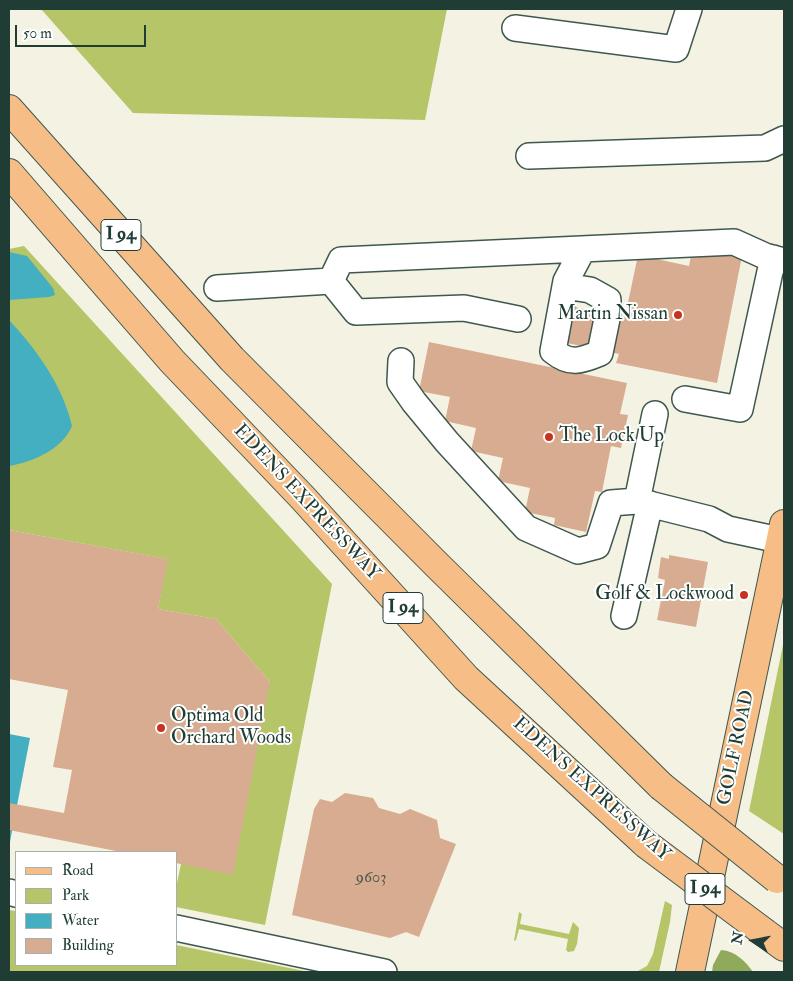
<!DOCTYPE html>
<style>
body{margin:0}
#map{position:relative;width:793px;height:981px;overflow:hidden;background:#f4f2e3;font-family:"IM FELL Double Pica",serif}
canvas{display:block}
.frame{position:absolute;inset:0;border:10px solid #1f3d34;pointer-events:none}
.legend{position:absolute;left:15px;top:851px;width:162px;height:115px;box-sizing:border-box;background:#fff;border:1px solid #a5b1ae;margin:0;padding:6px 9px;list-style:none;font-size:15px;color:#1f3d34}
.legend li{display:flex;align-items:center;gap:10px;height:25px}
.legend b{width:25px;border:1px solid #a5b1ae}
.north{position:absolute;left:728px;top:916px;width:50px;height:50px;-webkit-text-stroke:4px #fff;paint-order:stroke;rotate:281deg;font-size:14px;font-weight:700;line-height:20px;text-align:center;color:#1f3d34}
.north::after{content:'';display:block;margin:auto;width:18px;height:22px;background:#1f3d34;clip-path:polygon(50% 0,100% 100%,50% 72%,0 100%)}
.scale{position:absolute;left:15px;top:25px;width:131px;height:22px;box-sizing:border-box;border:2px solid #1f3d34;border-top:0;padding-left:6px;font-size:15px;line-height:18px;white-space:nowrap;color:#1f3d34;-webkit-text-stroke:4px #fff;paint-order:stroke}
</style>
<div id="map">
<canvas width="793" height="981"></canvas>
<div class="frame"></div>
<ul class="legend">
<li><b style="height:6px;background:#f6be86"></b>Road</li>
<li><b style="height:14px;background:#b5c567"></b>Park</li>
<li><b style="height:14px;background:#43afc1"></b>Water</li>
<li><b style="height:14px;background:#d7ac90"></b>Building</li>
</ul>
<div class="north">N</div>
<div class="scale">50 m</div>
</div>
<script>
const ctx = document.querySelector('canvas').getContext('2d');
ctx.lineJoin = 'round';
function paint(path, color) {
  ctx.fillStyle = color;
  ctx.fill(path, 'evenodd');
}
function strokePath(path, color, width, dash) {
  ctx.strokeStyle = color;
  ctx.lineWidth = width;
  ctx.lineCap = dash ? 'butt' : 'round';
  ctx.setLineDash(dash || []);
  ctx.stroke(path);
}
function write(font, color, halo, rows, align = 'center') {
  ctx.font = font + ' "IM FELL Double Pica",serif';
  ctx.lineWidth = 4;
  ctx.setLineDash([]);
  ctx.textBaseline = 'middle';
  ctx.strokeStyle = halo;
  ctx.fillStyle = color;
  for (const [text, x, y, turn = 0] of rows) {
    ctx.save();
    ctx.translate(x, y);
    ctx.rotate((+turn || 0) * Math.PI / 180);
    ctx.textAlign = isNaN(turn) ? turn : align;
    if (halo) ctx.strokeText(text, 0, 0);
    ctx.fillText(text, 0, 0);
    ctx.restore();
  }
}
const green = new Path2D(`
 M41,9h406l-22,111 -292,-7z
 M24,246l308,338 -67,341 -89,-18v-19l5,-24 89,-182 -54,-63 -58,-10 9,-50 -158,-29v-281z
 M784,640v194l-35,-23z
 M665,901l7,4 -2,17 -11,50h-23l11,-6 6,-12z
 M9,910l7,1v54h160v-20l133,27h-300z
 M519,912l3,2 -2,10 49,10 4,-12 6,6 -2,16 -3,7 -6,1 -2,-2 2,-11 -49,-10 -3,11 -2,1z`);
const forest = new Path2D(`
 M721,950c15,1 25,12 32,22h-41l1,-7z`);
const water = new Path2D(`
 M9,252l18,4 26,32 2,7 -6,2 -40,3z
 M9,320c28,30 54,66 63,106 -10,24 -40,36 -63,40z
 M9,734l21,4 -21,109z`);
const building = new Path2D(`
 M707,249l35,7 -25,127 -101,-20 3,-9 -52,-11 7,-36 51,10 13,-62 51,11 3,-15z
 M429,342l198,41 -7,31 8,1 -7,33 -10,-2 -9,46 -7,-1 -9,41 -32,-7 1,-7 -30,-6 5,-24 -32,-7 5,-23 -32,-7 5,-23 -31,-7 5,-24 -31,-6z
 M9,530l159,29 -10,50 58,10 54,63 -37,193 -57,-12v-11h-55l-112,-22v-27l55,10 8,-43 -19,-3 15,-77 -59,-11z
 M669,555l39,7 -12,65 -39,-7 8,-40 -7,-2 3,-21 8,2z
 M345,793l28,5 6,10 21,6 10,-5 27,11 3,18 16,6 -37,93 -13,-5 -16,6 -98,-23 22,-106 6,-10 12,3z`);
const minor = new Path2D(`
 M515,28l161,21 13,-40
 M529,156l236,-8 19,-9
 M565,286l25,4 18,10v14l-8,39c-19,8 -30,12 -47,-2l13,-70 17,-32
 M217,288l114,-7
 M518,319l-54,-11 -108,4 -25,-31 10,-21 393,-18 31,14 19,5
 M401,361l-1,21 14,20 33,40 79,86 52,23 19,-5 14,-43 26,-2 72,18 19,10 56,12
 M685,399l55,10 33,-151
 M637,501l18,-87
 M624,616l26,-112
 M9,892l7,2
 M176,928l208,44`);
const major = new Path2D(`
 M690,972l94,-448`);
const highway = new Path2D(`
 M9,109l223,250 204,205 225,222
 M9,173l163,188 131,137 163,180 180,166
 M765,933l19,14`);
const highwayBridge = new Path2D(`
 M661,786l116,93
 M646,844l119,89`);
const markers = [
 [678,315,5,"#c8321e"],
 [549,437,5,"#c8321e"],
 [744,595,5,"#c8321e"],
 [161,728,5,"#c8321e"]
];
const numberNames = [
 ["9603",371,879]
];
const shields = [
 [121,235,40],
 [403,608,40],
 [705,889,40]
];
const shieldNames = [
 ["I 94",121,235],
 ["I 94",403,608],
 ["I 94",705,889]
];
const poiNames = [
 ["Martin Nissan",668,315],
 ["The Lock Up",559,437,"left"],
 ["Golf & Lockwood",734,595],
 ["Optima Old",171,717,"left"],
 ["Orchard Woods",171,739,"left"]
];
const streetNames = [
 ["EDENS EXPRESSWAY",306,503,47],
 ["GOLF ROAD",737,748,-78],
 ["EDENS EXPRESSWAY",591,790,42]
];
paint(green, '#b5c567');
paint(forest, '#90aa5c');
paint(water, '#43afc1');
paint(building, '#d7ac90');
strokePath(minor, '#3f584e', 28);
strokePath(major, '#3f584e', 30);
strokePath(highway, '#3f584e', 30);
strokePath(minor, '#fff', 25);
strokePath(major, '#f6be86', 28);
strokePath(highway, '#f6be86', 28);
strokePath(highwayBridge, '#3f584e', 30, []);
strokePath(highwayBridge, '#f6be86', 28);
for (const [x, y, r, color] of markers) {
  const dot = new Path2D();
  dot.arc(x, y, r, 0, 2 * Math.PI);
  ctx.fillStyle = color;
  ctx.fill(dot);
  strokePath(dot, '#fff', 2);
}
write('16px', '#4d594b', null, numberNames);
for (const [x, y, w] of shields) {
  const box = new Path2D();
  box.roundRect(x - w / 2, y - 15.5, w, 31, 4);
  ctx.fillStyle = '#fff';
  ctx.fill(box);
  strokePath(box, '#1f3d34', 1);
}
write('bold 18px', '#1f3d34', null, shieldNames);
write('19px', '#1f3d34', '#fff', poiNames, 'right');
write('19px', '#1f3d34', '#fff', streetNames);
</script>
